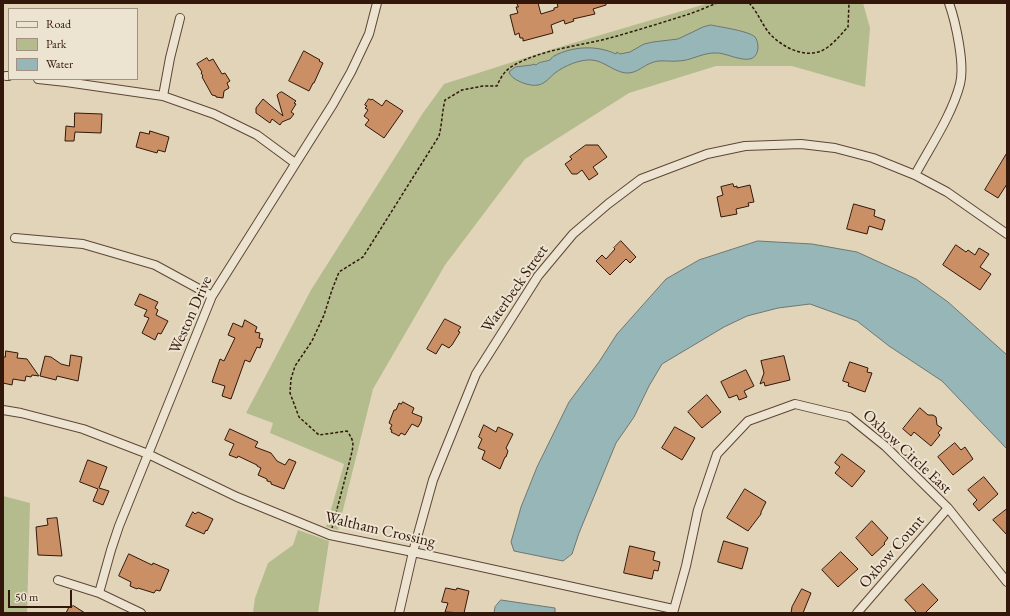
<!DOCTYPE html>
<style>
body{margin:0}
#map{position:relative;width:1010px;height:616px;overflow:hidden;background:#e1d4b8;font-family:"EB Garamond",serif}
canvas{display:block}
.frame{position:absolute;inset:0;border:4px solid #32170a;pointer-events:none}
.legend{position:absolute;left:8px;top:8px;width:130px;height:72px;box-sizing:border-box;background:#ece3d1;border:1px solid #a29181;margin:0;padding:5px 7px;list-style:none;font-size:12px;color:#32170a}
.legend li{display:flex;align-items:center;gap:8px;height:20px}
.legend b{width:20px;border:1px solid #a29181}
.scale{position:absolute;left:8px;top:590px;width:64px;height:18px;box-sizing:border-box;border:2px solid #32170a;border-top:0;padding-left:5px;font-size:12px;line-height:14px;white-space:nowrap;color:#32170a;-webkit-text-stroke:3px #ece3d1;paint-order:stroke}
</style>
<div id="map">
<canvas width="1010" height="616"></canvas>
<div class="frame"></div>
<ul class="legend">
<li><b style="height:5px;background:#ece3d1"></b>Road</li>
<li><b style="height:11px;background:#b4bc8e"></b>Park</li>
<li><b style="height:11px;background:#97b6b8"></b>Water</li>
</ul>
<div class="scale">50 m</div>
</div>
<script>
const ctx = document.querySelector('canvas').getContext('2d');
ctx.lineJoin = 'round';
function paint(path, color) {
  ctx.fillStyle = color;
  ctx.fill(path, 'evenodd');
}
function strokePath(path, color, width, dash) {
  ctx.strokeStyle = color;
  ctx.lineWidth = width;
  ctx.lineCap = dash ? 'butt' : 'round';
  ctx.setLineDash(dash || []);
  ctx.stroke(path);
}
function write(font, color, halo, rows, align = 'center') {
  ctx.font = font + ' "EB Garamond",serif';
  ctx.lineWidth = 4;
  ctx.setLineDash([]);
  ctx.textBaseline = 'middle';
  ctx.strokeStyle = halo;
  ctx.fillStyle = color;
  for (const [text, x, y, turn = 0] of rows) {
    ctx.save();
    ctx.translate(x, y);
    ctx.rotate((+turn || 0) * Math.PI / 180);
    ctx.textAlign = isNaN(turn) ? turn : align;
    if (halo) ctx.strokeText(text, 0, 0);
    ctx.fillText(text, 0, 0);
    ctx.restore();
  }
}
const green = new Path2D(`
 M709,3h154l7,25 -5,59 -73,-21h-76l-87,27 -104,66 -80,106 -72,124 -35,141 -12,-3 18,-63 -74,-31 3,-10 -27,-10 65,-123 112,-177 21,-29 109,-35z
 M3,496l27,7 -3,110h-24z
 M298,530l31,11 -11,72h-65l2,-15 13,-35 25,-18z`);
const water = new Path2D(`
 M711,25c9,2 38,6 44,12 2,2 3,7 3,11 -2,22 -29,5 -41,5 -14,-1 -26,8 -39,8 -9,1 -18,-2 -27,2 -8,3 -13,9 -22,10 -13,1 -24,-12 -37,-13 -12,-1 -28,6 -37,13 -5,4 -10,11 -17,12 -8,2 -27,-5 -29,-13l6,-5 17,-2 1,-1 3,1c4,-4 9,-3 14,-5 1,-1 2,-3 4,-4 19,-10 43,-11 62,-2l1,-2 3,2 10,-2 14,-8 9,-2 25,-3 25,-12z
 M758,241l54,3 45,8 59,27 32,23 59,53v94l-65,-68 -53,-35 -32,-25 -47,-17 -32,4 -31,8 -23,11 -62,37 -13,22 -15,31 -18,26 -37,90 -7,21 -9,7 -49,-10 -3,-9 10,-35 16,-40 32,-65 30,-40 18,-28 49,-55 33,-19z
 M501,600l54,8v5h-61l1,-6z`);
const building = new Path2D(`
 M517,3h21l3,11 13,-4v-2l4,-1 -1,-4h49v2l-13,4 2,5 -22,5 1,2 -9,3 -1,-4 -13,5 2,8 -30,8v-3h-3l-1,-5 -4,2 -5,-20 8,-2 -2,-6h2z
 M304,51l16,9 -1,1 4,2 -9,20h-1l-4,8 -20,-10z
 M207,58l2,3 4,-2 9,15 3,-1 5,8 -3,2 2,5 -5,3 -1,7 -7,-1v-1l-4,-1 -10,-18 1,-1 -2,-3 1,-1 -5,-8z
 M282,92l14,9 -2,2 2,1 -5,8 3,2 -4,5h-1l-7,3 -2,3 -8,-6 -2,4 -14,-10v-5l7,-9 20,17 -6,-21 2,-2z
 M369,99l2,1 1,-1 10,7 4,-6 17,11 -19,27 -19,-13 4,-5 -5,-4 4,-6 -3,-2 2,-2 -2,-1z
 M75,113l27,1 -1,19 -26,-1 -1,9h-9l1,-15 8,1z
 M150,131l19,6 -4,15 -7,-2 -1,3 -21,-6 4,-15 9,2z
 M586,145h12l9,12 -14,10 5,7 -9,6 -7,-10 -5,4h-5l-7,-10 7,-5 -2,-2z
 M1007,153v31l-9,14 -13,-8z
 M733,184l1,3 3,-1v2l13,-3 4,17 -6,1 1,3 -13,3 1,5 -16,3 -4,-20 6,-2 -2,-8z
 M854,204l21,6 -1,6 11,4 -3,10 -13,-4 -2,8 -20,-5z
 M621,241l15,16 -6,6 -4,-4 -16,16 -14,-14 6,-6 4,4 9,-10 -1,-1z
 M956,245l10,7 2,-2 7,5 4,-7 10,6 -9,13 11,7 -11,16 -37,-25z
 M140,294l18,8 -3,6 3,2 -2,5 12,6 -7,13 -3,-1 -3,7 -13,-7 7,-15 -5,-2 3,-6 -12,-5z
 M445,319l16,8 -3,4 2,1 -8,13 -3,3 -7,-4 -6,10 -9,-5z
 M245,320l12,7 -2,5 5,1 -1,5 4,1 -3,9 -3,-1 -7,15 -5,-2 -14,39 -9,-3 3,-10 -13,-4 8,-23 4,2 11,-23 -7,-3 5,-12 9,4z
 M6,351l12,2 -1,5 10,1 12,17 -7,-1 -1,2 -5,-1 -1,5 -12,-2 -1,6 -9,-2v-26h2z
 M71,355l11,2 -4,24 -21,-5 -1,4 -16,-4 5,-20 6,1 10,7 8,2z
 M784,356l6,24 -25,6 -1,-4 -4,2 4,-11 -3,-12z
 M850,362l18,6 -1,4 5,1 -7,19 -17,-6 1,-3 -6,-2z
 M746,370l8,16 -10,5 3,6 -8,3 -2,-5 -8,3 -8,-16z
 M707,395l14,17 -19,16 -14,-16z
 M403,402l11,6 -2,5 10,4 -1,5 -3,5 -6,-3 -7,11 -4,-2 -2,3 -8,-4 1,-2 -2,-1 2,-4 -3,-2 5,-13h2l3,-7 2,1z
 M920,408l8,7h5l3,2 1,8 5,3 -4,5 2,2 -9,11 -17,-14 -3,4 -8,-7z
 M484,425l12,7 2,-5 15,7 -7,14 2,3 -2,6h-1l-5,12 -18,-10 3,-8 -7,-3 4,-9 -3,-2z
 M675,427l20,11 -13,22 -20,-12z
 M230,429l28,13 -3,5 16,6 6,8 8,4 4,-6 7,3 -12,27 -13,-5v-2l-4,-1v-2l-9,-4 3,-7 -4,-2v-1l-19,-9 -1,2 -8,-3 5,-11 -9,-4z
 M955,443l6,7 4,-3 8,12 -20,16 -15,-18z
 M842,454l23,17 -13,16 -17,-14 5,-6 -5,-4z
 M88,460l19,7 -8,21 10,3 -6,14 -10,-4 5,-12 -18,-7z
 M984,477l14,17 -19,17 -6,-7 4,-4 -9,-10z
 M745,489l21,13 -5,10v2l-13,17 -21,-13z
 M1007,509v26l-14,-15z
 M193,512l2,2 3,-2 15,7 -6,12 -1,-1 -2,4 -18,-8z
 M57,518l5,38 -24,-1 -2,-28 12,-2 -1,-6z
 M872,521l16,17 -4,5 1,1 -13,12 -16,-18z
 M724,541l24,7 -6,21 -24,-7z
 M630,546l25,6 -2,8 7,2 -2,9 -4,-1 -2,9 -28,-6z
 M841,552l17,17 -20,18 -16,-17z
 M129,554l23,11 1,-2 16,7 -9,21 -4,-1 -2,3 -16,-5 -1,1 -7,-3 1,-4 -12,-6z
 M923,584l15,16 -13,13h-8l-12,-13z
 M446,588l10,2 1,-2 12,3 -5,22 -19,-1 3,-9 -6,-1z
 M802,589l9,4 -8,20h-12l1,-6z
 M74,606l11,7h-19l3,-6z`);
const path = new Path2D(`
 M749,3c9,9 13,22 21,31 14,15 40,27 58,13 8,-6 14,-14 20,-20l1,-24
 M332,528l19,-72c3,-13 3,-15 -4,-25l-28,4 -20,-18 -9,-24 1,-14 4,-13 17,-25 12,-26 8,-25 7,-18 24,-15 76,-121c3,-12 3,-24 6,-36l17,-10 21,-4h14c4,-10 9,-17 19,-22 29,-15 63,-18 94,-26 25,-7 51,-15 76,-23 10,-3 21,-8 31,-12`);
const street = new Path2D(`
 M6,76h3
 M38,79l28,3 97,14 51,18 43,21 38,28
 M163,96l7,-38 10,-40
 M915,175c15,-28 37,-60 45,-91 5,-19 -4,-61 -11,-81
 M15,238l68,6 72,21 57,31
 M3,410l18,3 62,16 65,25 89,43 93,38 83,17 260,57
 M58,580l41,13
 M141,613l-42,-20 12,-43 8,-24 93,-230 121,-192 18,-32 18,-38 8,-31
 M399,613l14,-61 20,-72 43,-106 62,-98 35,-42 35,-30 33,-25 66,-25 38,-8 56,-2 34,4 38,10 42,17 32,17 60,42
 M673,613l13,-47 12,-56 19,-56 31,-33 47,-17 54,13 36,29 63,62 59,74
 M857,613l91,-105`);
const streetNames = [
 ["Waterbeck Street",515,289,-55],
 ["Weston Drive",191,315,-66],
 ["Oxbow Circle East",907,452,43],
 ["Waltham Crossing",380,530,13],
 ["Oxbow Count",892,552,-49]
];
paint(green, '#b4bc8e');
paint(water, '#97b6b8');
strokePath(water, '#6f7672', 1);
paint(building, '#cb8f65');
strokePath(building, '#32170a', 1);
strokePath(street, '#5e4636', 10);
strokePath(path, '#32170a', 1.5, [3, 2]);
strokePath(street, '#ece3d1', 8);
write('16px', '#32170a', '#ece3d1', streetNames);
</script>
